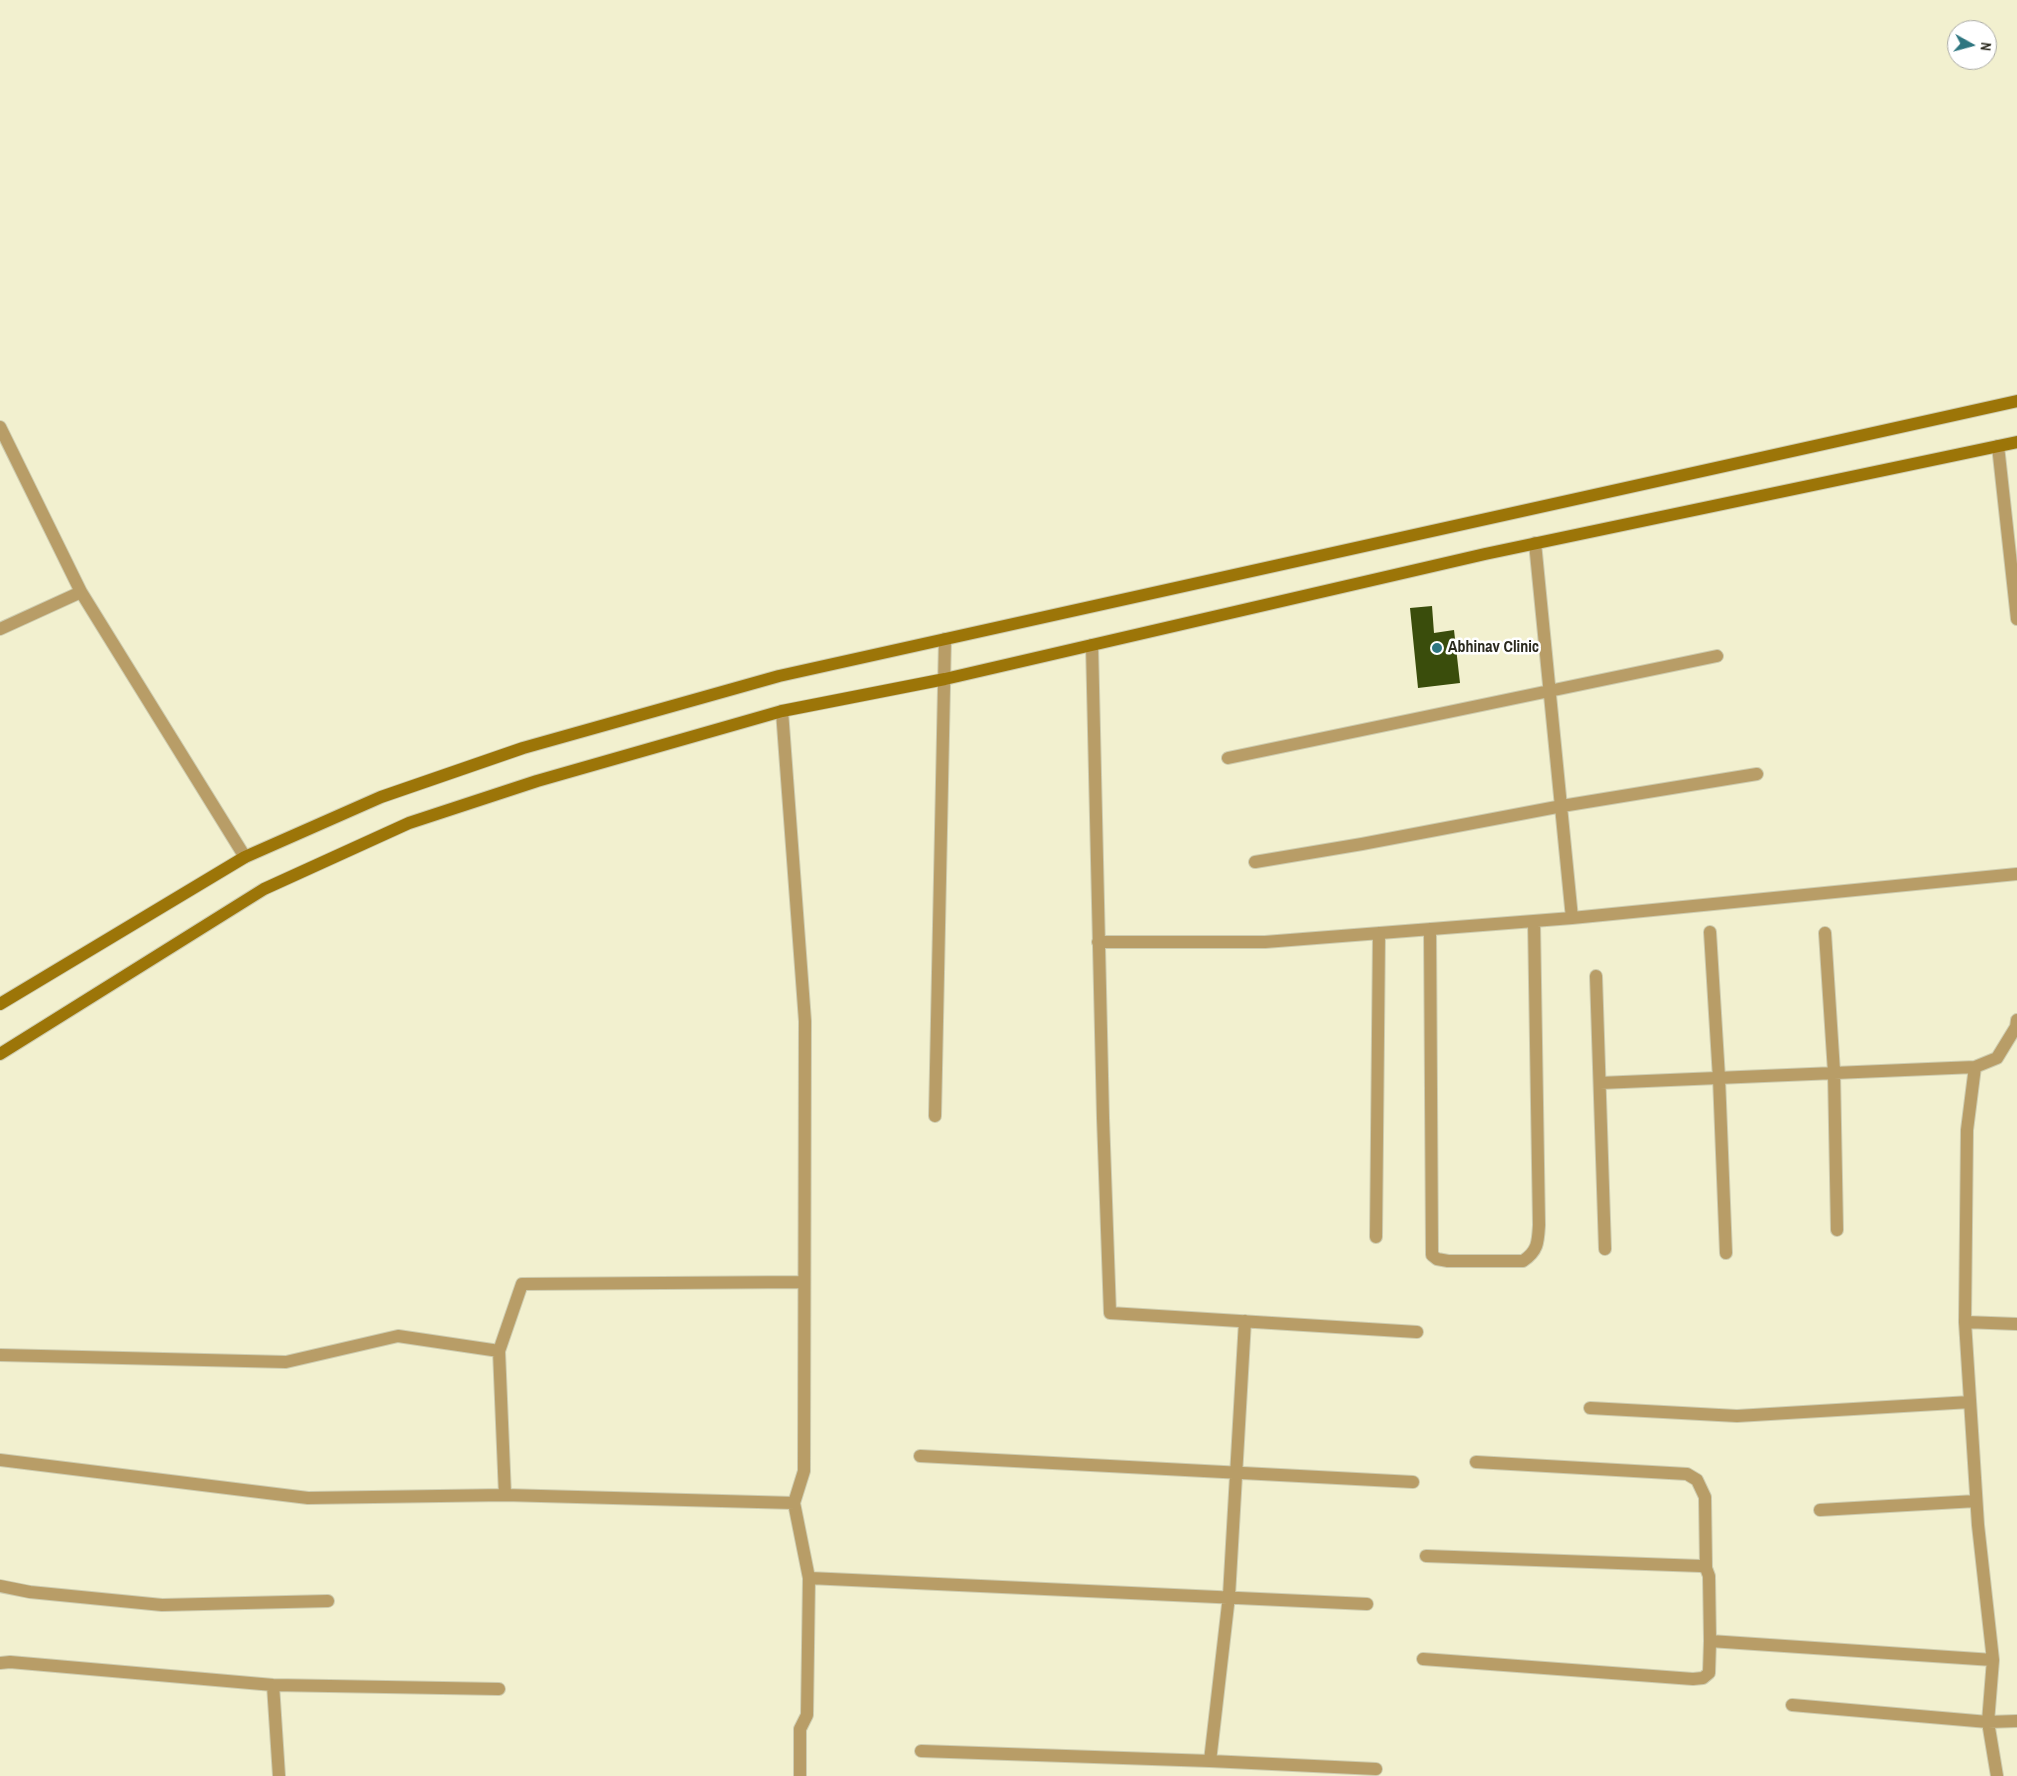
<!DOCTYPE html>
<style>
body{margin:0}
#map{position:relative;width:2017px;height:1776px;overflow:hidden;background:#f2f0cf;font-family:"Archivo Narrow",sans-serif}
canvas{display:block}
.north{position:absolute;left:1947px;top:20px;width:50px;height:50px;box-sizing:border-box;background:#fff;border:1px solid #aaaaa5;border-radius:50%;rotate:97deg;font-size:14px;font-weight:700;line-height:20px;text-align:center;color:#2b2a1e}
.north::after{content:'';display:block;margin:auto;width:18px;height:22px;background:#2e7680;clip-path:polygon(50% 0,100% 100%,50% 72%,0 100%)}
</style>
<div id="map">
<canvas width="2017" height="1776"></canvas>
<div class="north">N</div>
</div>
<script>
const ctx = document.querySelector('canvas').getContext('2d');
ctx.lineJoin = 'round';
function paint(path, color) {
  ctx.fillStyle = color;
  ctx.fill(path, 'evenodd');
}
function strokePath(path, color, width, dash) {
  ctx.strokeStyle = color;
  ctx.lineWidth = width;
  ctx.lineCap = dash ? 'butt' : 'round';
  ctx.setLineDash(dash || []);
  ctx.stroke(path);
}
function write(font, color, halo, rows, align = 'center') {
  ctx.font = font + ' "Archivo Narrow",sans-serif';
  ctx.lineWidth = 5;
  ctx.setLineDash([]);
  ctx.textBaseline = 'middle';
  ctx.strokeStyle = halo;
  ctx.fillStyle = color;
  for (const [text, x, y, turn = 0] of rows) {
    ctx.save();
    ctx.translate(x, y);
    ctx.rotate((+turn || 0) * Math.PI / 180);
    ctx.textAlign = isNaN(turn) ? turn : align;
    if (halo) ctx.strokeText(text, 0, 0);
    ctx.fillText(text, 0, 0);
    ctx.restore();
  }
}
const building = new Path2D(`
 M1432,606l2,27 20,-3 6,53 -42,5 -8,-80z`);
const street = new Path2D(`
 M0,427l81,165 164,265
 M1998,446l19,173
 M1535,543l37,375
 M0,629l81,-37
 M1092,645l11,473 7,195 307,19
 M782,711l23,310 -1,450 -10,32 15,75 -2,137 -7,14v47
 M1228,758l489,-102
 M1255,862l107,-18 200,-38 195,-32
 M1430,929l2,326 5,4 11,2h75c15,-10 15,-19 16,-36l-5,-304
 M1710,932l9,146 7,175
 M1825,933l9,139 3,158
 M1098,942h167l307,-24 445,-44
 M1596,976l9,273
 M1975,1067l-8,63 -2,192 13,203 15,135 -5,62 9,54
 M1600,1083l375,-16 22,-9 19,-31 1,-7
 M935,1116l10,-477
 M1376,1237l3,-304
 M1965,1322l52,2
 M0,1355l286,7 112,-26 101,15
 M1590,1408l147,8 233,-14
 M920,1456l493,26
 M0,1460l308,38 197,-3 289,8
 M1476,1462l211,12 10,6 8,17 1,71
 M505,1495l-6,-144 23,-67 281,-2
 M1820,1510l156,-9
 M1426,1556l275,10 5,2 3,8 1,65
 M809,1578l558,26
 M0,1586l30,6 132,13 166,-4
 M1423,1659l270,20 10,-1 6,-5 1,-32 283,19
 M0,1663l10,-1 263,23 226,4
 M273,1685l6,91
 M1792,1705l196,17 29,-1
 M921,1751l289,10 166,8
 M1210,1761l19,-165 16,-275`);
const secondary = new Path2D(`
 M0,1004l245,-147 136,-60 142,-49 256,-72 1238,-275
 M0,1054l264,-165 145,-66 128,-42 245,-70 163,-32 540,-125 532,-112`);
const markers = [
 [1437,648,6,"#2e7680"]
];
const poiNames = [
 ["Abhinav Clinic",1448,648]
];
paint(building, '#3a4d0c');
strokePath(street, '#ceccaf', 14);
strokePath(secondary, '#ceccaf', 14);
strokePath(street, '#b89d67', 12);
strokePath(secondary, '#9c7508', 12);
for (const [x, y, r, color] of markers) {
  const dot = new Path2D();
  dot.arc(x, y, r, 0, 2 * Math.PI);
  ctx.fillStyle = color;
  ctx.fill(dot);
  strokePath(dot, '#fff', 2);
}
write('bold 16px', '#2b2a1e', '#fff', poiNames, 'left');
</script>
